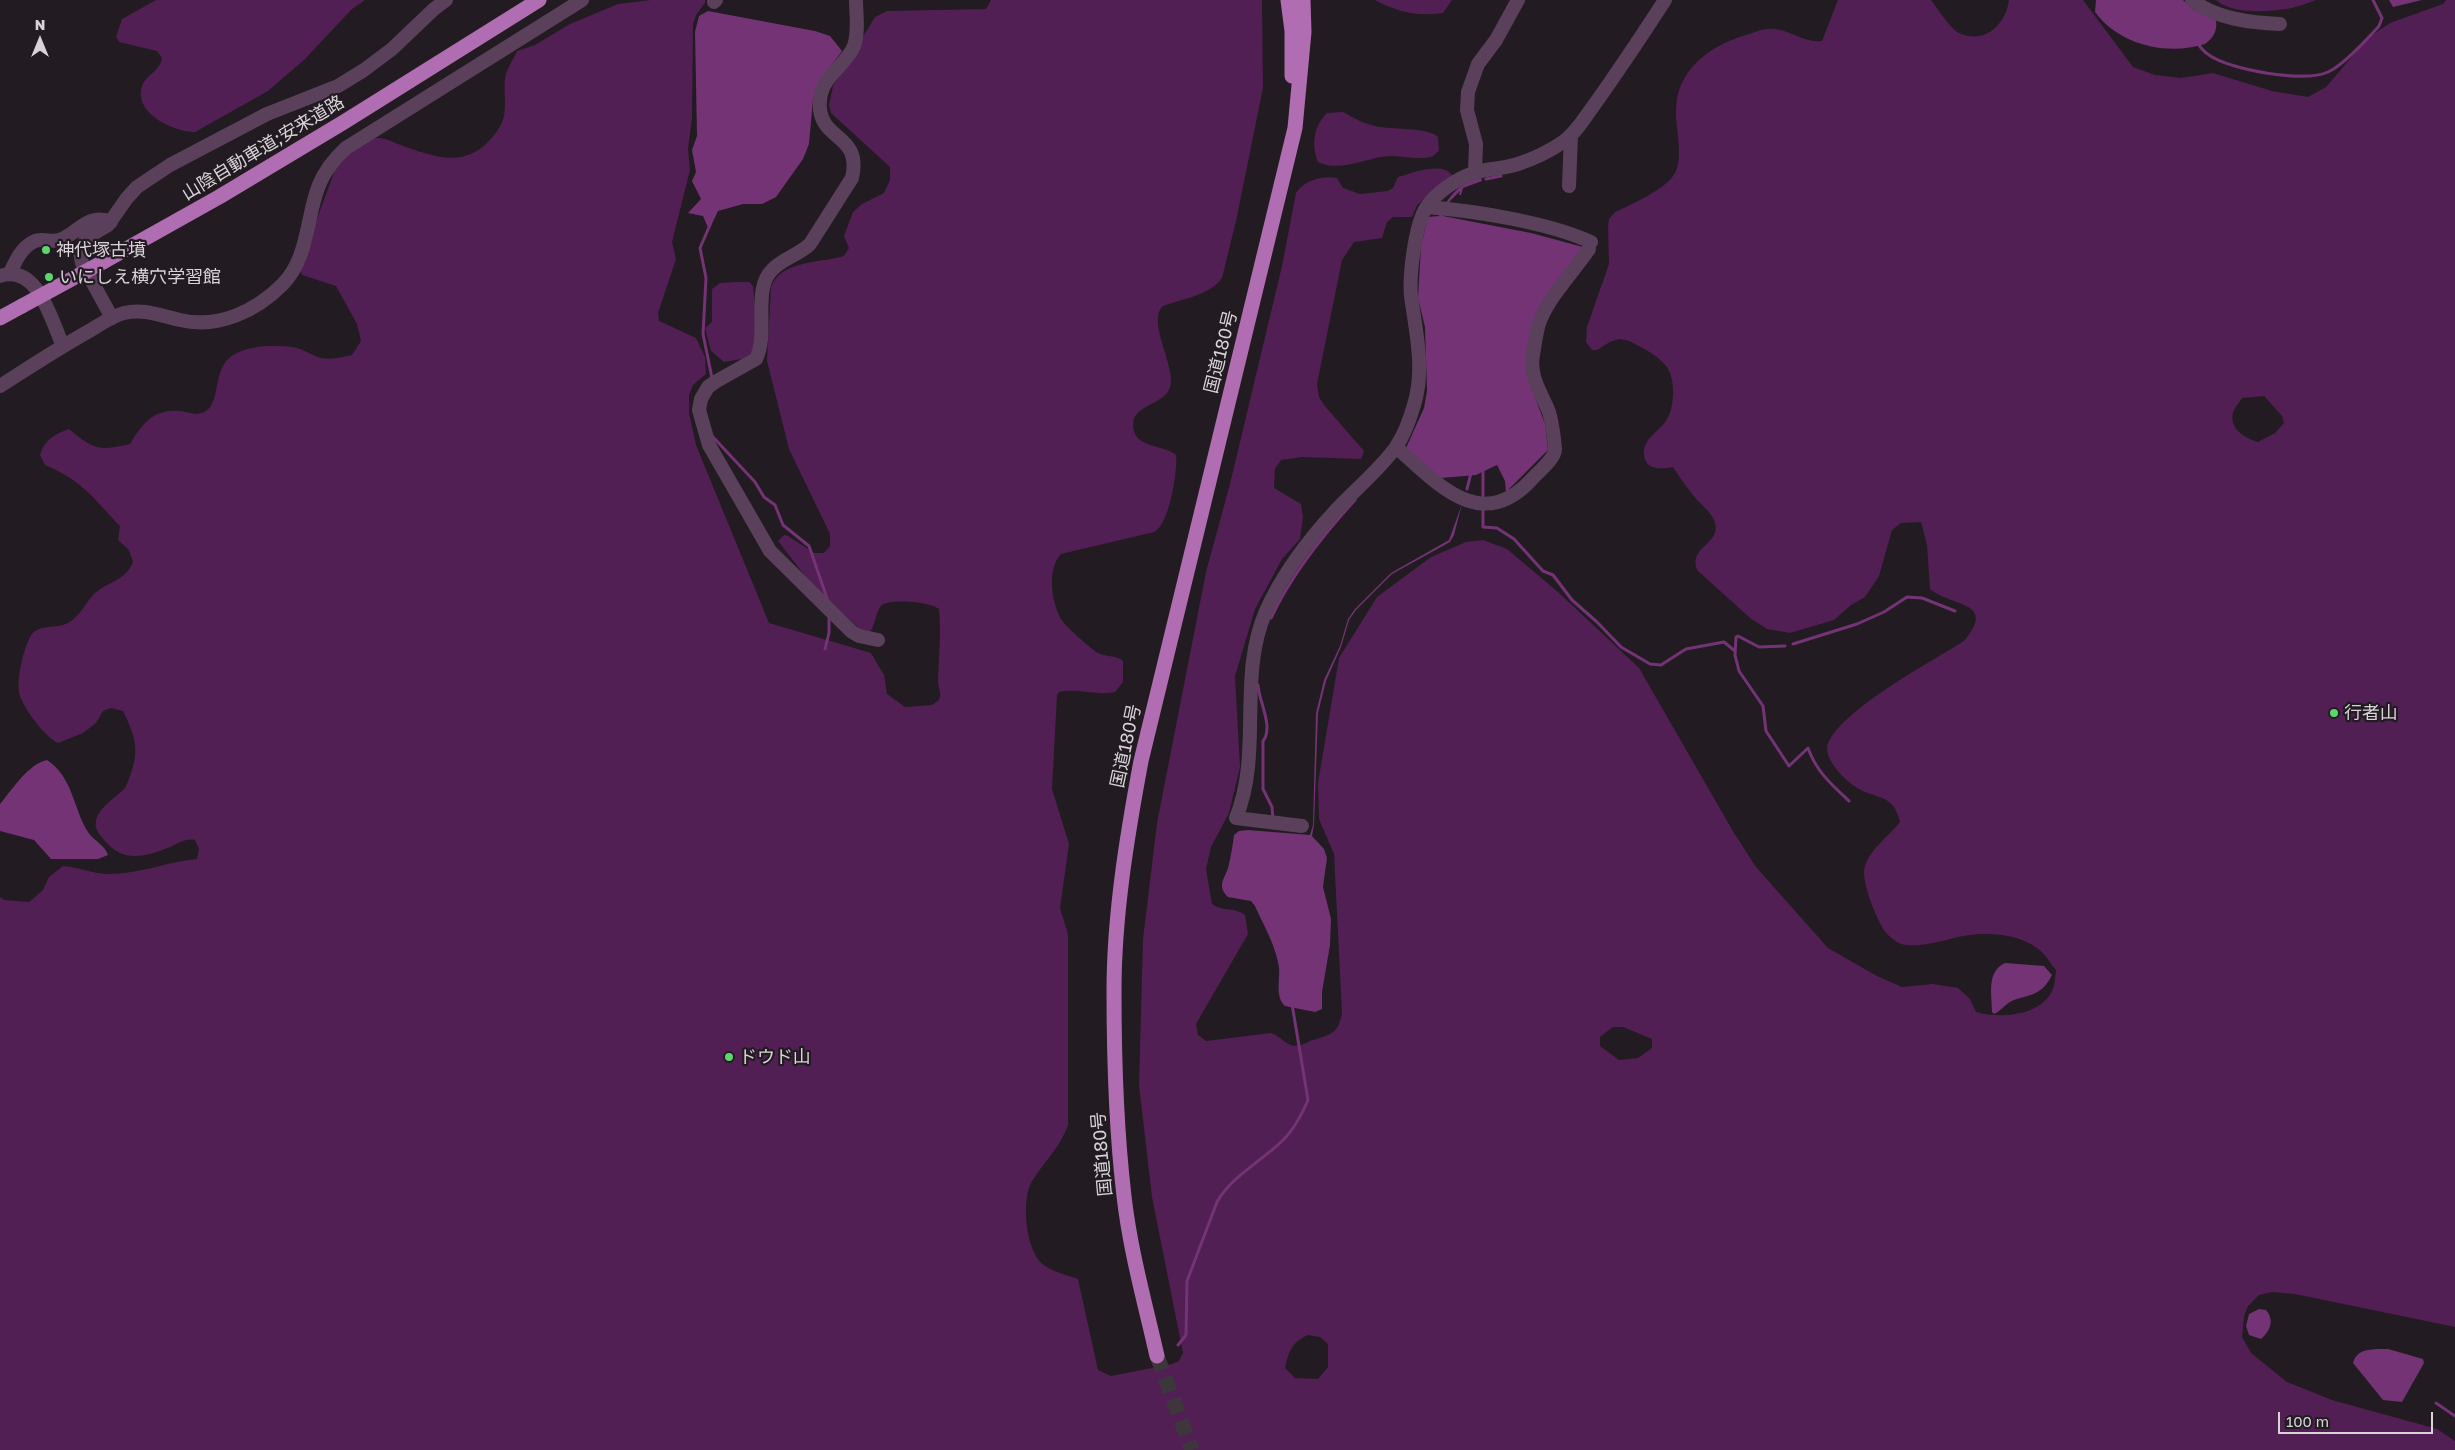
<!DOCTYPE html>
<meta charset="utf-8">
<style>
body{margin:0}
#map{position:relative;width:2455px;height:1450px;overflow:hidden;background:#221b22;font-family:"Golos Text",sans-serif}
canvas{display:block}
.north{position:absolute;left:15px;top:15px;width:50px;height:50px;-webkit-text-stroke:4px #221b22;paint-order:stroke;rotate:0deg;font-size:14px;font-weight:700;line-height:20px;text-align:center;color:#d7d3d7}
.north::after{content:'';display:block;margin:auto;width:18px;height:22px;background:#d7d3d7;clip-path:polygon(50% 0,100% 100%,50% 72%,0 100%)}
.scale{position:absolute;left:2278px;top:1412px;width:155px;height:22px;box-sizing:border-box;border:2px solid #d7d3d7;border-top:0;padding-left:6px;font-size:15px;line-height:18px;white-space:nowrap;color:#d7d3d7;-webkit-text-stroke:4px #221b22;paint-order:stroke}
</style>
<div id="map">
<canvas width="2455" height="1450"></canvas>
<div class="north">N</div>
<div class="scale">100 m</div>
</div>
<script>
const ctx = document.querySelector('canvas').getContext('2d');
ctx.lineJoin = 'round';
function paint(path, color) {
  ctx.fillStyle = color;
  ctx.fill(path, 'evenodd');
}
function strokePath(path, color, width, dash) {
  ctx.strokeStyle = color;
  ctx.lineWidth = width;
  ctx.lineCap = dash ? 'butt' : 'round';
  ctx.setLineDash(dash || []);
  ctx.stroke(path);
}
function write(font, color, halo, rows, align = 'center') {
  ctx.font = font + ' "Golos Text","Noto Sans JP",sans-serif';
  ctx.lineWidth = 4.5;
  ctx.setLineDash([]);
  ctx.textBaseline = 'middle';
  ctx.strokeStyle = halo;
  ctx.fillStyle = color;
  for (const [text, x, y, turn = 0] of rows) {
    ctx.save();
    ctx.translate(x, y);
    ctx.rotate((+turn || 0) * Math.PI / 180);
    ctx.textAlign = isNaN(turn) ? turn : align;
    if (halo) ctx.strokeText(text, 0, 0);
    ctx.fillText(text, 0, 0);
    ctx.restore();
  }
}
const green = new Path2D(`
 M156,0h209l-13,9 -47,50 -37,32 -73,41c-20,0 -62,-18 -53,-46 4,-11 18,-15 20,-28l-5,-7 -38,-9 -3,-5 6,-18z
 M651,0h54v3l-9,12 -3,9 -1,94 -4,31 2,21 -18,72 4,17 -18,54 1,8 37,17 9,19 1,17 -13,11 -4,10v18l7,32 73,178 102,30 13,22 3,19 18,13 27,-2 7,-5c3,-8 -1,-11 -1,-19 1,-24 3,-48 1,-72 -8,-7 -51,-11 -58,-3 -6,7 -5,18 -11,26h-7l-54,-51 -31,-40 6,-6 4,1 26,17h10l6,-7v-12l-41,-85 -22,-88 4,-74c10,-27 50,-24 73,-31l5,-8 -5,-12 9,-24 9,-8 22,-11 6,-13v-13l-59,-54 -2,-8 4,-19 42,-69 12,-6 99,-2 5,-9h271l1,88 -27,133 -14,57c-11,17 -40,21 -59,28 -16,14 10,56 8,77 -3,25 -44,19 -37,48 4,17 31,14 42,24 2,15 -7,71 -22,77l-93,22c-14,15 -10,47 0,65 3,6 31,31 37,34 8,4 18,2 25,8v21l-8,10c-18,4 -38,-4 -56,0l-2,3 -5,94 17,55 -9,64 8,26v191c-9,25 -24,36 -37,58 -10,20 -5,71 14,83 9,6 22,9 33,13l20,91 13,6 61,-12 7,-3 4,-8 -31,-156 -13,-112 4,-146 14,-116 49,-251 24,-88 52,-218 14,-73c8,-13 27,-18 41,-15l6,10 17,6 28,-3 5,-3 5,-11c14,-4 44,-16 54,-2l-1,4 -34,26 -5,12h-19l-6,5 -5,16 -28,4 -12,18 -25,124 2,13 5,8 40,46 -3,8 -59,-2 -21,3 -6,9 -1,19 27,16 2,13 -3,22 -18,20 -27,50 -20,67 5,91 -11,46 -18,34 -5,22 6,35c11,8 23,3 33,11l3,19 -52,90 2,11 8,6 65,-8c10,3 14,12 24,13 5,0 11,-3 15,-5 20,-6 29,-7 32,-29l-8,-158 -15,-35 -1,-36 21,-125 38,-61 54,-40 35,-15 17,-2 24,9 51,43 81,76 95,165 22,34 72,81 49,28 25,11 31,-3 25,4 12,11 6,13c23,7 62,4 75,-19 4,-6 4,-16 5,-23 -5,-5 -9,-13 -14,-18 -23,-21 -64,-21 -92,-13 -12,3 -36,9 -49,5 -4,-1 -15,-10 -17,-14 -8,-12 -24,-51 -19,-64 6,-18 23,-29 35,-44 -7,-28 -20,-22 -41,-33 -14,-8 -39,-32 -30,-48 19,-35 100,-78 135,-100 34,-40 -13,-34 -34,-52l-3,-44 -6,-23 -20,1 -9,7 -13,46 -14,21 -14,8 -17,15 -44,13 -23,-4 -17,-11 -53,-48c-9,-25 27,-26 17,-50 -3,-7 -12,-15 -18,-21 -8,-10 -16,-21 -23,-32 -12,2 -28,4 -29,-13 -1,-15 14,-22 22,-33 9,-13 10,-43 0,-55 -8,-10 -21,-17 -31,-22 -18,-10 -24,-2 -38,6h-5l-6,-8 1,-15 22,-63 -1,-37 1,-8 6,-7c17,-8 50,-22 60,-39 9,-17 0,-45 1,-64 1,-40 35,-64 70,-74 7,-2 15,-6 22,-6 20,-2 35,15 54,12l16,-41h93c6,8 20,29 28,33 26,12 47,-9 50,-33h74l50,67 22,8 26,3 32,-5 59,18 36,6 18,-10 43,-50 21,-14 53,-19 3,-4h9v1327l-160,-33 -23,-2 -13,3 -11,11 -4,10 -2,21 9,16 36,29 45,18 105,29 18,12v9h-2455v-553l4,3 25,2 14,-12 6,-13 14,-11c15,1 31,8 46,8 30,0 58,-12 88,-15l2,-10 -4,-9c-10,-2 -15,3 -25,7 -24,10 -47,16 -65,-6 -5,-6 -11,-12 -9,-20 3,-14 18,-22 27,-31 4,-4 5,-9 7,-14 10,-27 5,-40 -7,-65l-12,-3 -8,3 -7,12 -13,10 -25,10c-13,-6 -33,-33 -38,-47 -5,-13 4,-51 12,-62 8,-10 25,-5 36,-11 11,-6 17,-19 25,-28 14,-14 32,-13 40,-33l-4,-12 -11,-10 2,-14c-27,-28 -37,-45 -75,-61l-5,-10c4,-15 15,-21 29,-26 25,21 30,22 61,15 13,-21 23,-35 50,-33 10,1 16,6 26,0 15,-9 6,-43 27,-56 17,-10 45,-11 64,-7 8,2 16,8 24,10 10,2 21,-1 31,-3l9,-14 -4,-17 -21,-38 -34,-11 -3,-8 39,-105c9,-10 20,-19 34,-23 9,-3 18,2 26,5 41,15 73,27 101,-16 10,-14 4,-33 6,-49 1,-9 8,-19 12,-28l18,-6 35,-21 48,-20zM2264,396l18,20 2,7 -9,10 -17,9c-13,-4 -29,-13 -25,-29 1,-5 7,-11 9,-15zM1613,1027h10l29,12v9l-14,10 -19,2 -19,-14v-9zM1308,1335l12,2 8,7v23l-10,12 -23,-1 -10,-10c4,-17 7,-26 23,-33z
 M1375,0h77l-9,13c-24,4 -46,-1 -68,-13z
 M2216,0h100c-9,3 -20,8 -30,9 -20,3 -55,5 -70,-9z
 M1343,112c12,7 24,13 37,15 14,2 50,1 58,10l1,14c-1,0 -5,5 -6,5 -12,5 -30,0 -43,0 -23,1 -50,17 -72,6 -7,-18 -4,-36 9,-49z
 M734,282h15l4,4 4,41 -1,22 -9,9 -23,4 -13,-11 -6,-23 7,-6v-33l8,-6z`);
const water = new Path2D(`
 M2096,0h87l11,10 21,7c4,11 -1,21 -10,27 -38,12 -86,1 -110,-32z
 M2389,0h33l-29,7z
 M708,11l107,20 15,5 12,15 -23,31 -6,17 -4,45 -6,15 -27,38 -14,7h-19l-25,7 -9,19 -6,-14 -15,-3 13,-14 -9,-18 4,-9 -4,-22 5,-14 -2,-104 4,-16z
 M1481,178l1,3 -19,7 -2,7h-2l1,-4 -11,11 -6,14 88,17 52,14 -41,58 -14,73 17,46 3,26 -42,42 -1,-11 -8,-16 -21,10 -35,3 -35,-30 18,-40 3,-17 -2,-64 -7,-29 3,-52 7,-29 11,-1c10,-20 19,-33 42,-38z
 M1462,504l-8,31 -4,7 -58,32 -36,36 -7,10 -8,27 -15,34 -8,32 -4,112 -2,11 12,13 3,9 -4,29 8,32 -1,26 -8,47v17l-7,3 -30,-6c-10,-9 -5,-26 -6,-38 -2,-20 -16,-44 -24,-62l-4,-5 -23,-4c-13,-13 -1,-20 1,-33 2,-10 4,-19 5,-29l5,-4 9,-1 62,5 3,-10 3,-112 8,-33 16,-34 8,-27 7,-10 36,-36 58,-33z
 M47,760c26,17 26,48 41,72 6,9 17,13 20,23l-10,4h-47l-17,-19 -34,-9v-27c12,-14 28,-40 47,-44z
 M2005,963l39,3 8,9c-10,20 -20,19 -38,25 -8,3 -13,11 -20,14l-2,-2c0,-18 -6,-40 13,-49z
 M2259,1309l7,1c9,11 4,21 -5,29l-12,-4 -3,-9 3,-12z
 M2377,1349h11l35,10 1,4 -22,39 -19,-2 -30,-37c4,-12 11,-13 24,-14z`);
const stream = new Path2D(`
 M2198,44c3,4 6,8 11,11 21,15 95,28 119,17 16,-7 39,-33 51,-46l3,-8 -9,-18
 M1486,179l15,-3
 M710,225l-10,23 6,30 -3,56 9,44
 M713,437l42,45 9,15 11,8 8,20 26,21 19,55
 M1467,489l4,-16
 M1483,497v-28
 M1483,509v18l14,1 17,11 29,32 10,4 19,25 25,22 24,25 29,17 11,1 25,-16 38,-7 11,9
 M1271,618c20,-43 52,-83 84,-118
 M1793,644l64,-20 27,-12 23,-15 15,1 33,13
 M1785,646l-26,1 -21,-11 -2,1 -1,18 4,16 24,35 3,25 23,35 19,-18c8,23 23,36 41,53
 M825,649l4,-16v-18
 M1258,685c1,17 16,42 5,56v48l9,18 1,12
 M1178,1345l8,-10 1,-54 30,-79c14,-25 43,-40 64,-60 11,-10 21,-28 27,-42l-16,-96
 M2436,1403l19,13`);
const highwayTunnel = new Path2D(`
 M1157,1356l35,94`);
const minor = new Path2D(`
 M856,0c0,14 3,32 -2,46 -10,23 -37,31 -34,63 3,32 42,26 32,69l-42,66c-11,11 -27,14 -38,26 -20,19 -3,64 -16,89l-41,23 -7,5 -7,12 -2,11 10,35 61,106 82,81 7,4 19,4
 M2192,0c24,19 59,23 88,24
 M714,2l2,-2
 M1475,172l1,-28 -9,-34 1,-18 10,-28 18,-24 22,-40
 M1569,186l2,-51
 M1427,207c48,4 120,15 164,35
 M10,273c5,-11 11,-25 23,-31 9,-5 17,1 26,-2 18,-5 28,-28 52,-18
 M0,276c38,-13 51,44 63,70
 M112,318l-30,-55 -2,-11 6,-14 22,-13 19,-27 10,-11 33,-22 97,-51 71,-28 26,-16 28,-21 42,-40 12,-9
 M0,386c30,-19 60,-39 91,-56 10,-6 21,-14 33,-17 20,-5 37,3 56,7 39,9 76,-9 103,-36 26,-27 23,-67 36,-99 6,-15 15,-26 27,-37l236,-148
 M1396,447c41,36 85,88 136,32 6,-7 23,-20 23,-30 -1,-11 -3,-27 -6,-37 -8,-20 -20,-35 -16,-57 2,-11 3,-24 7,-34 9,-24 34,-50 49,-72
 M1302,826l-66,-8c27,-66 1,-141 30,-207 16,-36 44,-73 71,-102 19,-20 43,-40 59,-62 8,-12 14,-28 18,-42 11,-36 2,-72 -3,-109 -2,-20 4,-71 15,-88 9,-15 32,-30 48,-35 14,-5 29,-4 44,-9 15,-5 32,-13 45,-22 12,-8 20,-22 29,-34 25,-35 49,-71 73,-108`);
const highway = new Path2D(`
 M1288,0l4,31v45
 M103,262l116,-65 125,-75 195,-122
 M0,318l22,-12
 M1157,1356c-12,-53 -27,-106 -33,-160 -8,-68 -10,-137 -10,-205 0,-76 13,-155 27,-230l154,-633 9,-96 -1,-32`);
const highwayBridge = new Path2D(`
 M22,306l81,-44`);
const markers = [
 [46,250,5,"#5dd56d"],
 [49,277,5,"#5dd56d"],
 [2334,713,5,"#5dd56d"],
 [729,1057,5,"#5dd56d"]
];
const streetNames = [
 ["山陰自動車道;安来道路",263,148,-31],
 ["国道180号",1221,352,-76],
 ["国道180号",1126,746,-78],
 ["国道180号",1102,1154,-95]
];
const poiNames = [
 ["神代塚古墳",56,250],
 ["いにしえ横穴学習館",59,277],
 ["行者山",2344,713],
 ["ドウド山",739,1057]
];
paint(green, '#511f53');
paint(water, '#733375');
strokePath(stream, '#733375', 3);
strokePath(highwayTunnel, '#3d373d', 15, [15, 8]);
strokePath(minor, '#5b405c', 14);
strokePath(highway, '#b16db2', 15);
strokePath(highwayBridge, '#b16db2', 15);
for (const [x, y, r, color] of markers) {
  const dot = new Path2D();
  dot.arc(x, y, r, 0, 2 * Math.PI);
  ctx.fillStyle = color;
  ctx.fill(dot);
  strokePath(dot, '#221b22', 2);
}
write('18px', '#d7d3d7', '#221b22', streetNames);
write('18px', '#d7d3d7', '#221b22', poiNames, 'left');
</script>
